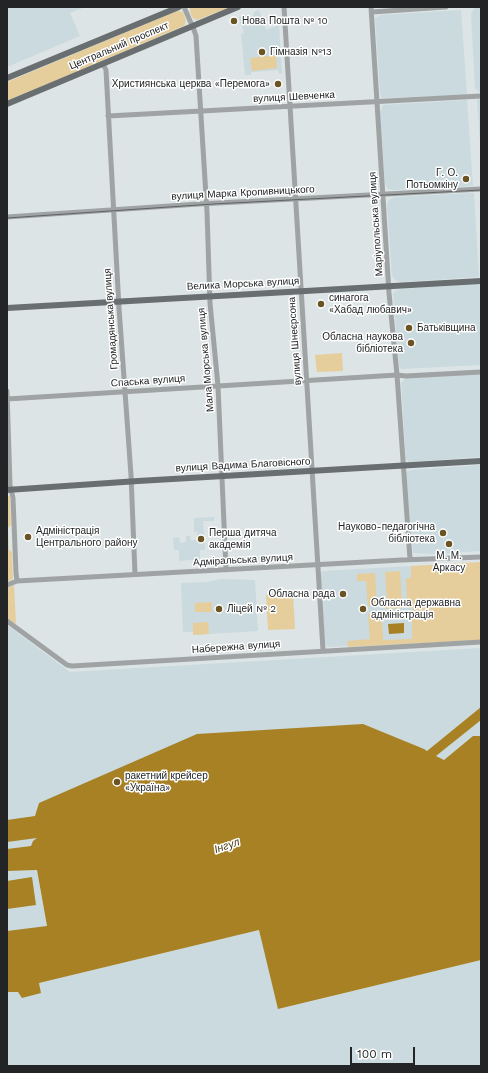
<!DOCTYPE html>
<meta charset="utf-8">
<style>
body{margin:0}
#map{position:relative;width:488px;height:1073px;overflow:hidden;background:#dce4e6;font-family:"Work Sans",sans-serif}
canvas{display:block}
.frame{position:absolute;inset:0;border:8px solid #222425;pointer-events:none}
.scale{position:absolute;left:350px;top:1047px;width:65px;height:18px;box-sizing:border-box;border:2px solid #222425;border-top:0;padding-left:5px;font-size:12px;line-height:14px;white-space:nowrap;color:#222425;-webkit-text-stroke:3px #fff;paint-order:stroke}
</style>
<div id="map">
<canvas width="488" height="1073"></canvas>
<div class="frame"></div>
<div class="scale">100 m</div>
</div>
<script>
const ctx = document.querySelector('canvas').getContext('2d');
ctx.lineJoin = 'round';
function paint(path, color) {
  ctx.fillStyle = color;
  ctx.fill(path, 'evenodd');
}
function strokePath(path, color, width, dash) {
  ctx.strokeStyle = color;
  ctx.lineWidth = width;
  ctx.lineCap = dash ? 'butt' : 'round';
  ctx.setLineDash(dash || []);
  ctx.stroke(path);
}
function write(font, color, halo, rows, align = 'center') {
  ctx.font = font + ' "Work Sans",sans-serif';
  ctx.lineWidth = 3;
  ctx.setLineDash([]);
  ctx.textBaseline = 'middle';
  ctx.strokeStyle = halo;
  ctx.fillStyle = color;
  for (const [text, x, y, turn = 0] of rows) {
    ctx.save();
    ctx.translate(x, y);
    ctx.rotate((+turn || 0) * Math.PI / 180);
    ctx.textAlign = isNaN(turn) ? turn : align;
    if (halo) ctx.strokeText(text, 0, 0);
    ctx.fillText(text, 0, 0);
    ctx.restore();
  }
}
const built = new Path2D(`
 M7,7h78l-15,6 10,23 -73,31z
 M476,7h5v85h-2l-4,-4 -4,-74 2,-4z
 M259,10l7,20 13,-5 3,48 -3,1 -1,-4 -27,2v3h-6l-4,-41 3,-1 -3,-9h-1l-1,-7 9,-3 2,2h3l1,-4z
 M461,10l6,85 -85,3 -2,-5 -5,-75 6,-3z
 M478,99h3v57l-4,-56z
 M467,100l6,86 -80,4 -5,-1 -3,-6 -5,-71 3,-7z
 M474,193l5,84 -78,5 -6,-2 -3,-5 -5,-71 2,-4 6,-3z
 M477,284l4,2v79l-80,4 -2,-3 -6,-73 2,-2 6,-2z
 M481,374v83l-72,5 -3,-3 -5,-76 5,-5z
 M481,465v86l-45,3 -23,-1 -7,-81 5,-2z
 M214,517v4h-11l2,29h-5v9l-21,2v-11h-5l-1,-12 6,-1 1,6 6,-1v-6h4l1,4h7l-1,-8h-3v-14z
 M411,566l4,77 -88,4 -2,-4 -5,-69 3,-3z
 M220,579l35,1 3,51 -65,4v-3h-10l-2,-49 26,-1z
 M7,625l63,47 411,-24v59l-54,44 -389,87 -7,8 -24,3z
 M481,720v16h-8l-29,24 -8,-4z
 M37,870l10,57 -40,4v-60z
 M260,930l19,79 202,-49v106h-474v-74l34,1 -2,-10z`);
const green = new Path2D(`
 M190,7h41l-34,13c-6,-1 -7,-8 -7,-13z
 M177,11l6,1 3,9 -2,5 -177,75v-19z
 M276,55l1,13 -25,3 -2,-13z
 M342,353l1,18 -26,1 -2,-17z
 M7,495l3,2 1,28 -3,3 1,22 3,2 1,27 -6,3z
 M481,562v78l-133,7 -1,-6 23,-2 -2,-25h14l1,26 29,-1v-21h-4v-6l5,-1v-3h-5v-4l5,-1 -1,-3 -5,1 -1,-23h5v-12z
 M400,571l2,29 -15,1 -2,-29z
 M375,573l2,33h-9l-2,-25h-9v-7z
 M14,585l2,39 -9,-6v-30z
 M293,592l2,37 -27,1 -2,-35z
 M212,602v10h-17v-9z
 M402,603l1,5 -17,1v-5z
 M387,612h16v4l-16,1z
 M208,622l1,12 -16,1v-12z`);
const water = new Path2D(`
 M404,623v10l-15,1 -1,-10z
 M481,707v13l-45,36 8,4 29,-24h8v224l-203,49 -19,-79 -220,53 2,10 -19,5 -4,-6h-11v-61l40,-5 -10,-56 -30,1v-22l24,-3 2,-5 4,-3 -30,4v-22l28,-4 4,-13 158,-69 166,-10 61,25 3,2z
 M32,877l4,28 -29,4v-28z`);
const minor = new Path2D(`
 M184,7l10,23 2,6 11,176 3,91 8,83 8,184
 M284,7l39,643
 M371,7l18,286 8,82 13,184
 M372,12l74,-5
 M103,64l3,6 13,238 12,167 4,99
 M108,116l373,-20
 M7,217l192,-13 282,-15
 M7,391l3,94 3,13 3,75 1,8
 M7,399l390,-24 9,1 75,-4
 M7,585l10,-4 385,-21 79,-3
 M7,621l60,44 5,1 409,-24`);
const major = new Path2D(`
 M7,78l172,-71
 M7,104l231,-97
 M7,308l474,-27
 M7,490l131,-9 343,-20`);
const tram = new Path2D(`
 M7,218l206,-14 268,-14`);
const markers = [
 [234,21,4,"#6a5424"],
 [262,52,4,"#6a5424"],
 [278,84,4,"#6a5424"],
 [466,179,4,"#6a5424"],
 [321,304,4,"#6a5424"],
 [409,328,4,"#6a5424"],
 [411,343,4,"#6a5424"],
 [443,533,4,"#6a5424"],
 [28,537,4,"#6a5424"],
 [201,539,4,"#6a5424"],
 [449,544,4,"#6a5424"],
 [343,594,4,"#6a5424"],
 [219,609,4,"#6a5424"],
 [363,609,4,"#6a5424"],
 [117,782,4,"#6a5424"]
];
const poiNames = [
 ["Нова Пошта № 10",242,21],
 ["Гімназія №13",270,52],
 ["Християнська церква «Перемога»",270,84,"right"],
 ["Г. О.",458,173,"right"],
 ["Потьомкіну",458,185,"right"],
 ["синагога",329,298],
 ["«Хабад любавич»",329,310],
 ["Батьківщина",417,328],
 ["Обласна наукова",403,337,"right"],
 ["бібліотека",403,349,"right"],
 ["Науково-педагогічна",435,527,"right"],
 ["бібліотека",435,539,"right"],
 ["Адміністрація",36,531],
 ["Центрального району",36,543],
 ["Перша дитяча",209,533],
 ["академія",209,545],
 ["М. М.",449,556,"center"],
 ["Аркасу",449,568,"center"],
 ["Обласна рада",335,594,"right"],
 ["Обласна державна",371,603],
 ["адміністрація",371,615],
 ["Ліцей № 2",227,609],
 ["ракетний крейсер",125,776],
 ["«Україна»",125,788]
];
const streetNames = [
 ["Центральний проспект",119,46,-23],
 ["вулиця Шевченка",294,97,-3],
 ["вулиця Марка Кропивницького",243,193,-3],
 ["Маріупольська вулиця",376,224,-94],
 ["Велика Морська вулиця",243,284,-3],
 ["Громадянська вулиця",111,319,-94],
 ["вулиця Шнеєрсона",295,341,-94],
 ["Мала Морська вулиця",206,360,-95],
 ["Спаська вулиця",148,381,-4],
 ["вулиця Вадима Благовісного",243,465,-3],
 ["Адміральська вулиця",243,560,-3],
 ["Набережна вулиця",236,647,-4]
];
const waterNames = [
 ["Інгул",227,846,-19]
];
paint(built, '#cadade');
paint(green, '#e5ce9c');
paint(water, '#a78124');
strokePath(minor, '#a0a3a4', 5);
strokePath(major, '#696e70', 6);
strokePath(tram, '#5f6364', 1);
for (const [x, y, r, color] of markers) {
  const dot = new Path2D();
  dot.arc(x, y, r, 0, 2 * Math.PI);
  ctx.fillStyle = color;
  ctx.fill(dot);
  strokePath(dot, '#fff', 1.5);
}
write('10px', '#222425', '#fff', poiNames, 'left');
write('10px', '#222425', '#fff', streetNames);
write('italic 11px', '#493913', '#fff', waterNames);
</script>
